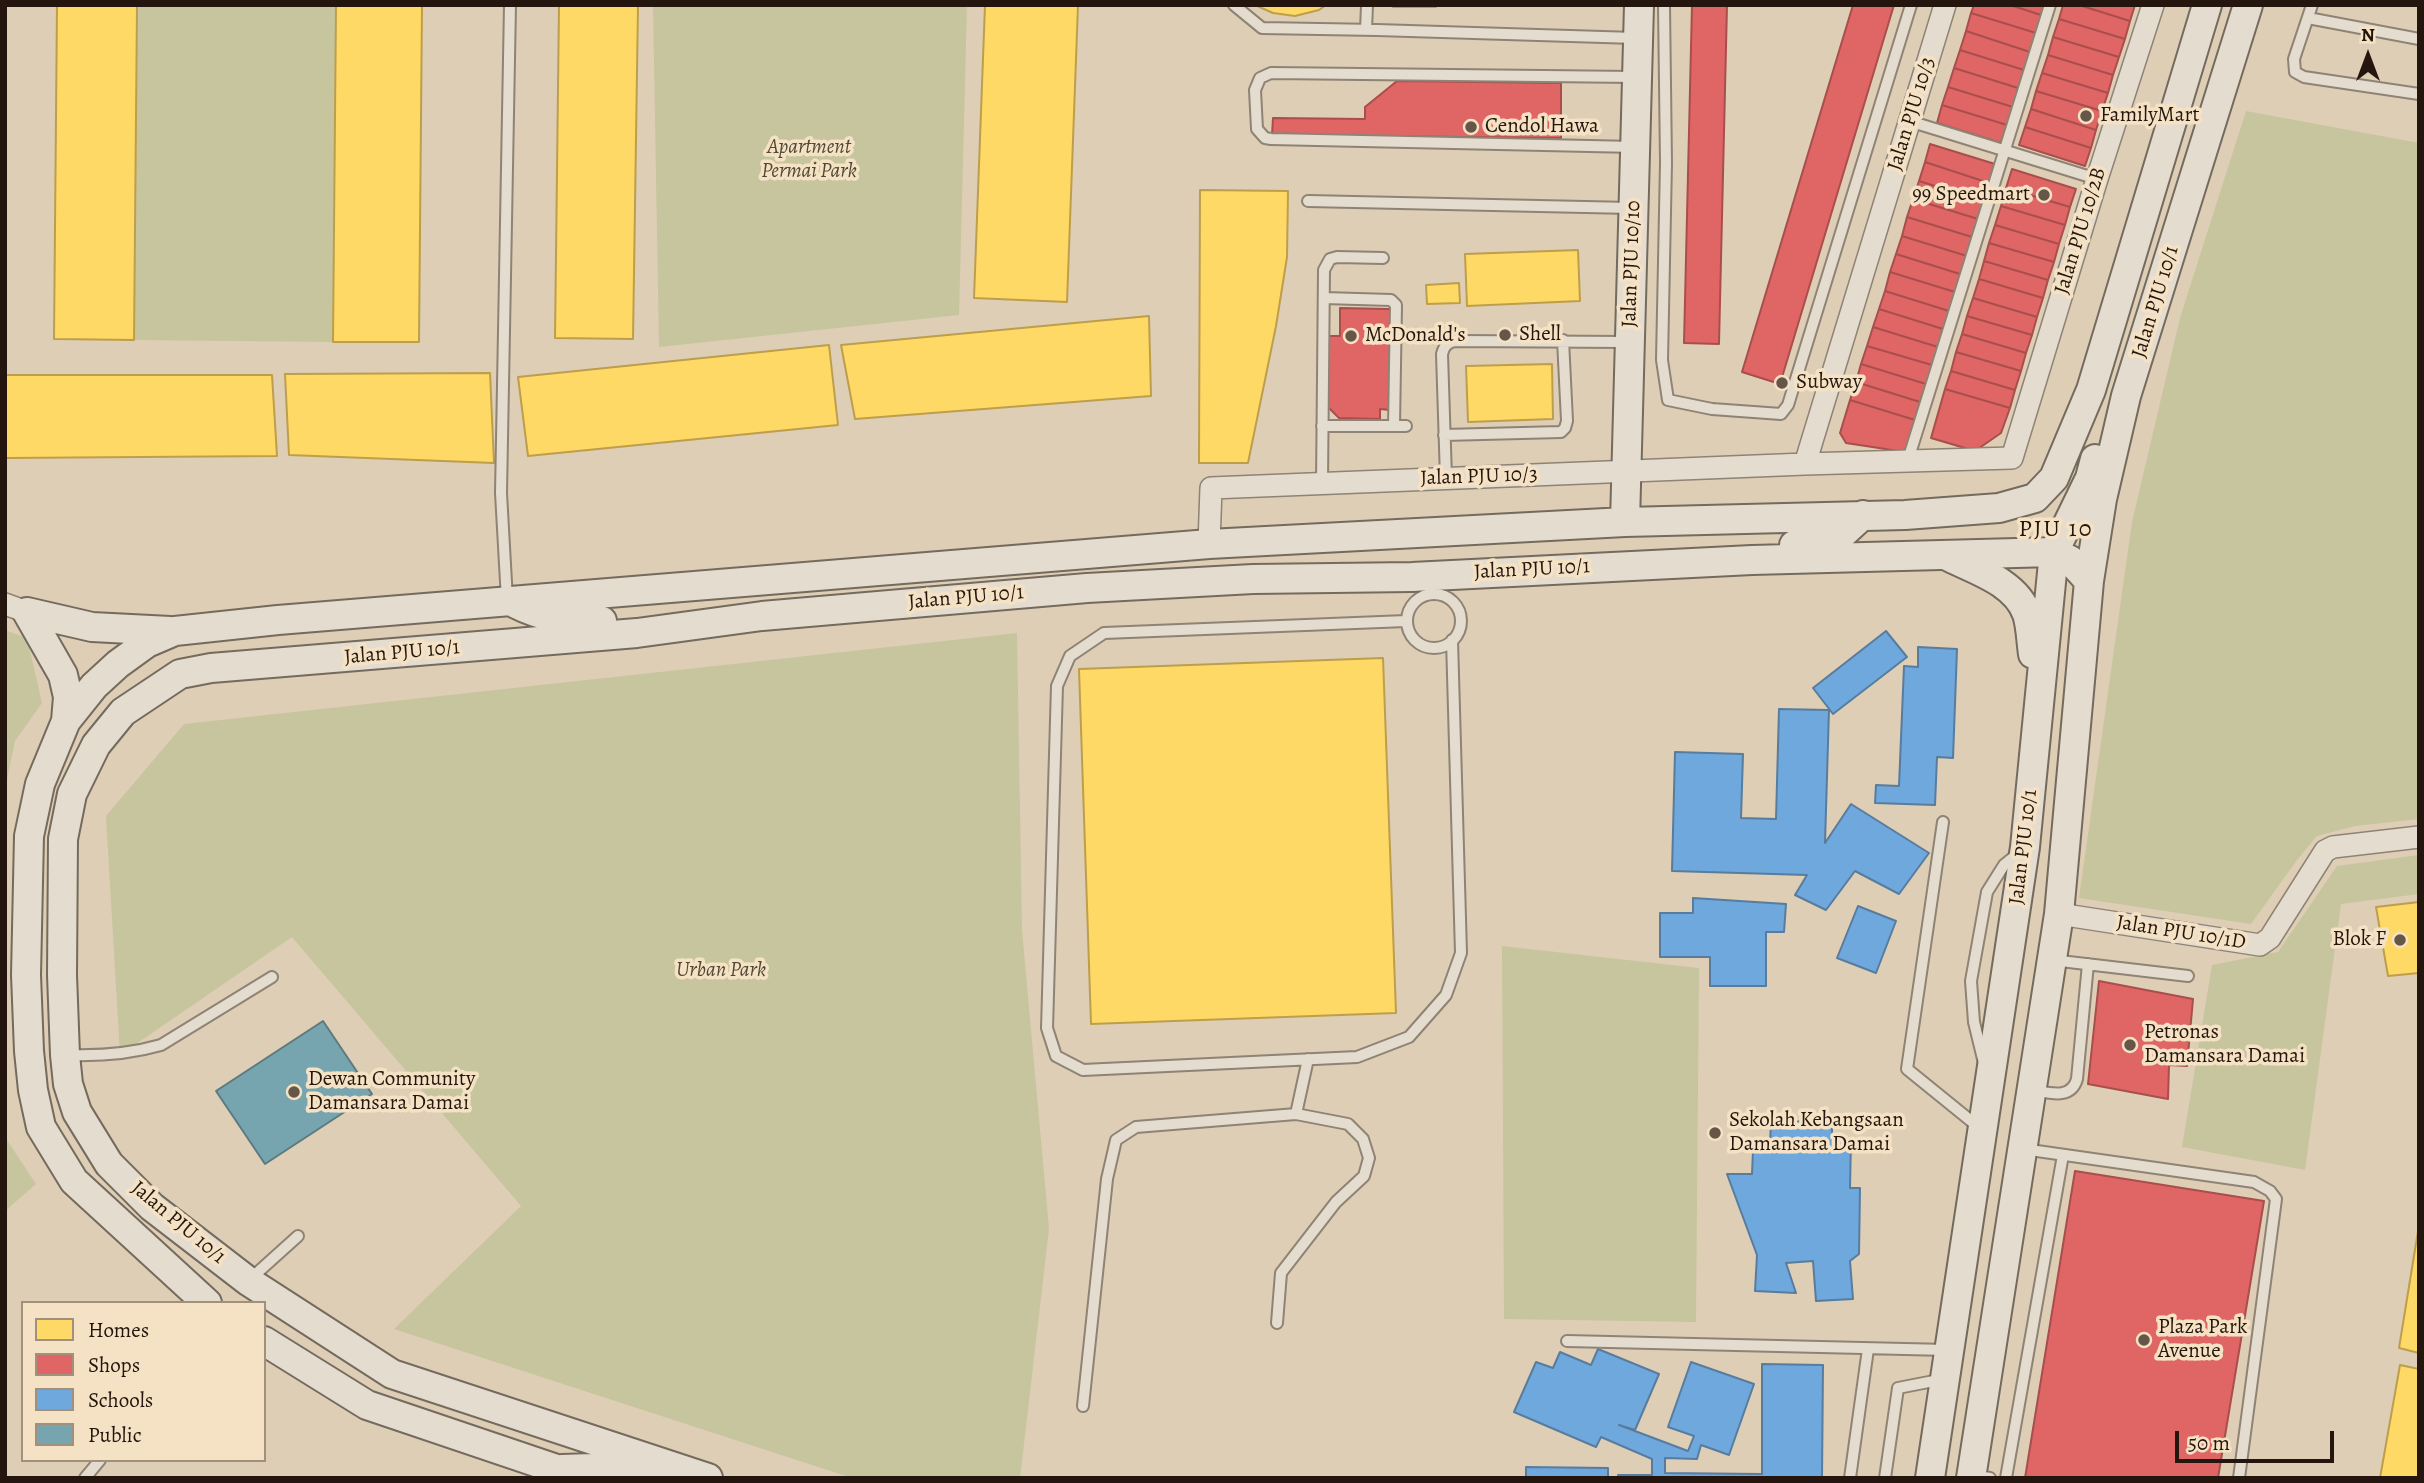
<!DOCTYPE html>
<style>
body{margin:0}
#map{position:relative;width:2424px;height:1483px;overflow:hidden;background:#deceb5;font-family:Alegreya,serif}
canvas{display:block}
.frame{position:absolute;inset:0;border:7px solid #24160e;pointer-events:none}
.legend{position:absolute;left:21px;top:1301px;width:245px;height:161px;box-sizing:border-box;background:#f5e2c4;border:2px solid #a1907b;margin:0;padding:9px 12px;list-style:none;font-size:21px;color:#24160e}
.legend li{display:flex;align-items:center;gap:14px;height:35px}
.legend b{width:35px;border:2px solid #a1907b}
.north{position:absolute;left:2333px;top:21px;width:70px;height:70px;-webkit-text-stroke:5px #f5e2c4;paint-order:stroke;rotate:0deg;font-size:19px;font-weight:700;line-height:28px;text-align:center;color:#24160e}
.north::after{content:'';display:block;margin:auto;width:24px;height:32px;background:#24160e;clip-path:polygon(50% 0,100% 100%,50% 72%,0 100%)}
.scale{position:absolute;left:2175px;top:1431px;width:159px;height:32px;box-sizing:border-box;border:4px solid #24160e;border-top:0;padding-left:9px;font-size:21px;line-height:24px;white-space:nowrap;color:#24160e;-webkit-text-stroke:5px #f5e2c4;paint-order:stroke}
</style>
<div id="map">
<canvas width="2424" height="1483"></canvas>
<div class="frame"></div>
<ul class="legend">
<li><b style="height:19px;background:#ffd966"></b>Homes</li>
<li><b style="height:19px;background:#e06666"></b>Shops</li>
<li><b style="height:19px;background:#6fa8dc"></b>Schools</li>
<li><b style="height:19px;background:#76a5af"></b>Public</li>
</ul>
<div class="north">N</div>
<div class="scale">50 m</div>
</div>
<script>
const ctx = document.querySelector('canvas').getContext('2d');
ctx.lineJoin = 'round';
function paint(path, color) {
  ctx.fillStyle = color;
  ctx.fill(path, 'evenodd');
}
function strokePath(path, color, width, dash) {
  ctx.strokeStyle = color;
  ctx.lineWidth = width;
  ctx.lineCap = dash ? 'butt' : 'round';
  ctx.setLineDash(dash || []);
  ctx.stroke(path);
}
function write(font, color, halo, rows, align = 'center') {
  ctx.font = font + ' Alegreya,serif';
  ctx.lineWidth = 7;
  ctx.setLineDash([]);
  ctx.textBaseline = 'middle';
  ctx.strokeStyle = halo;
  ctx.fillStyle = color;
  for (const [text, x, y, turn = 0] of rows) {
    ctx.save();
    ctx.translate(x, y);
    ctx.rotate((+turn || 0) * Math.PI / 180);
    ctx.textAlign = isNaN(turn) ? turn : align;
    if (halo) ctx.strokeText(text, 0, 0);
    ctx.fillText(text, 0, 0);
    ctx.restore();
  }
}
const green = new Path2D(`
 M137,5h199l-3,337 -199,-2z
 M653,5h314l-8,310 -300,32z
 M2246,111l173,32v676l-64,7 -38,10 -20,24 -46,64 -172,-26 53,-376 48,-204z
 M5,630l22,8 15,65 -27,38 -10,48z
 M1017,633l5,297 27,299 -29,249h-168l-458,-149 127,-123 -229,-269 -172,118 -14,-239 78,-92z
 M2419,855v39l-78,10 -36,266 -123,-23 30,-182 66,-13 59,-86z
 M1502,946l197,22 -3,354 -192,-3z
 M5,1137l31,47 -31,27z`);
const homes = new Path2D(`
 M57,5h80l-3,335 -80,-1z
 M336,5h86l-3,337h-86z
 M559,5h79l-5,334 -78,-1z
 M985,5h93l-11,297 -93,-4z
 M1255,5h71l-7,5 -24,6 -22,-3z
 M1393,5h43v2h-43z
 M1200,190l88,1 -1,66 -11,69 -28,137h-49z
 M1578,250l2,51 -113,5 -2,-52z
 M1459,283l1,20 -33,1 -1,-19z
 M1149,316l2,80 -296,23 -14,-74z
 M829,345l9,80 -310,31 -10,-79z
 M1552,364l1,55 -85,3 -2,-56z
 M490,373l4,90 -205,-8 -4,-81z
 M5,375h267l5,81 -272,2z
 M1383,658l13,355 -305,11 -12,-355z
 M2419,902v71l-31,3 -12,-69z
 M2079,1181l177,27 -11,72 -177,-27z
 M2419,1225v128l-20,-5z
 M2400,1365l19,4v109h-39z`);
const shops = new Path2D(`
 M1692,5h35l-8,339 -35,-1z
 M1853,5h41l-114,379 -38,-12z
 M1974,5h36l31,10 -5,18 -65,-20z
 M2010,5h35l-4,10z
 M2063,5h16l51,16 -5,18 -66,-20z
 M2079,5h56l-5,16z
 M1971,13l65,20 -6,19 -64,-21z
 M2059,19l66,20 -6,18 -66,-20z
 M1966,31l64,21 -6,18 -64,-20z
 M2053,37l66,20 -6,18 -65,-20z
 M1960,50l64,20 -6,18 -64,-20z
 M2048,55l65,20 -5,18 -66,-20z
 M1954,68l64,20 -5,19 -65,-20z
 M2042,73l66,20 -6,18 -66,-20z
 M1397,81l164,2v55l-289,-3 1,-17 92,1v-12z
 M1948,87l65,20 -6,18 -65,-20z
 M2036,91l66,20 -6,19 -65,-21z
 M1942,105l65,20 -6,18 -64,-20z
 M2031,109l65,21 -5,18 -66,-21z
 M2025,127l66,21 -6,18 -66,-21z
 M1930,144l65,20 -6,19 -64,-21z
 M1925,162l64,21 -5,18 -65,-20z
 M2012,169l64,20 -6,18 -64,-19z
 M1919,181l65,20 -6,18 -65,-20z
 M2006,188l64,19 -5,18 -64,-19z
 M1913,199l65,20 -6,18 -65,-20z
 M2001,206l64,19 -6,19 -64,-19z
 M1907,217l65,20 -5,19 -65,-20z
 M1995,225l64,19 -5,18 -65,-19z
 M1902,236l65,20 -7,18 -64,-20z
 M1989,243l65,19 -6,18 -64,-19z
 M1896,254l64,20 -5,18 -65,-20z
 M1984,261l64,19 -5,18 -64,-19z
 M1890,272l65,20 -6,19 -64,-20z
 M1979,279l64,19 -6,19 -64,-19z
 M1885,291l64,20 -6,18 -64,-20z
 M1973,298l64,19 -5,18 -65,-19z
 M1340,308l49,1 3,4 -2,97 -10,-1v10l-41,-1 -11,-11v-71h12z
 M1879,309l64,20 -5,18 -65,-20z
 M1967,316l65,19 -6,18 -64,-19z
 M1873,327l65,20 -6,18 -65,-19z
 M1962,334l64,19 -5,18 -65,-19z
 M1867,346l65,19 -6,19 -65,-20z
 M1956,352l65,19 -6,19 -64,-19z
 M1861,364l65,20 -6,18 -64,-20z
 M1951,371l64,19 -5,18 -65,-19z
 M1856,382l64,20 -5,18 -65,-20z
 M1945,389l65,19 -9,25 -26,18 -44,-13z
 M1850,400l65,20 -10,32 -59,-9 -6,-10z
 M2099,981l94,18 -6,67 -18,-1 -1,34 -80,-15z
 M2075,1171l189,30 -46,277h-193z`);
const schools = new Path2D(`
 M1886,631l21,26 -74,57 -20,-26z
 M1918,647l39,2 -4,109 -16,-1 -2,48 -60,-2 1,-18 23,1 5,-120 14,1z
 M1779,709l50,1 -4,133 26,-39 78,49 -30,41 -44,-23 -29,39 -31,-15 12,-20 -135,-4 3,-119 68,2 -2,64 35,1z
 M1693,898l93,6 -2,28h-18v54h-56v-29h-50v-44h33z
 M1858,906l38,15 -20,52 -39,-15z
 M1771,1121l61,1v17h19l-1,49h10l-1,66 -9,7 3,38 -37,2 -3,-40 -27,2 10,30 -41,-2 2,-36 -30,-81h25l1,-24 17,-6z
 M1598,1349l61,25 -24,56 -16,-5 69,26 6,-15 -26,-9 23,-65 63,22 -25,71 -28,-10 -4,14 -32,-1v15l97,1v-110l61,1 -1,113h-204v-3h34v-16l-51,-22 -5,10 -82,-35 22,-50 17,6 7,-16 31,13z
 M1526,1467l82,1v10h-82z`);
const public = new Path2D(`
 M323,1021l49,73 -107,70 -49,-73z`);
const lane = new Path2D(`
 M1234,5l28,23 115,2 258,8
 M1664,5l2,158 -4,197 6,40 44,9 69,5 7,-9 123,-400
 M2312,5l-18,54 1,13 9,5 115,17
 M2308,18l111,21
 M1366,30l1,-25
 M1634,77l-363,-4 -11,5 -5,12 2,39 8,9 6,1 364,8
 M1909,121l188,58
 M1308,201l323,7
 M1324,298l67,2 5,5 -2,121
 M1322,426h84
 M1444,435l117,-3 4,-4 2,-7 -4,-81
 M1908,460l142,-455
 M1446,478l-4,-124c2,-8 5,-11 13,-13l172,1
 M1322,483l2,-213 6,-11 7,-2 46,1
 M1407 621a27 27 0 1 1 54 0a27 27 0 1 1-54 0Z
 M507,600l-6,-107 9,-488
 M1406,621l-302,12 -34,23 -13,30 -10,342 9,28 27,14 274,-13 52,-20 37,-42 15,-42 -9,-313
 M1943,822l-36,247 74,60
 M2052,960l136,16
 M68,1055c32,1 62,-1 93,-10l111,-68
 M1983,1059l-9,-37 -3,-41 16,-89 17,-27 16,-13
 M2032,1090c18,3 39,10 45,-11l11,-115
 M2023,1149l231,33 16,9 6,8 -37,279
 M248,1281l50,-45
 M1277,1323l4,-50 55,-71 28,-26 5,-18 -6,-19 -15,-15 -52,-10
 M1567,1341l380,9
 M1083,1406l24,-227 9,-39 20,-13 160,-13 12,-55
 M1972,1475l18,3
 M85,1478l15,-18
 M1850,1478l18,-129
 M1885,1478l13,-90 46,-9
 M2006,1478l57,-323`);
const street = new Path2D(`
 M1805,464l140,-459
 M1209,544l2,-56 594,-24 207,-6 85,-279 56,-174
 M5,604l22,8
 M2059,914l201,31 10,-7 55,-87 8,-4 86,-10`);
const secondary = new Path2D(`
 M1625,522l14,-517
 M1794,545l45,-8 24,-22
 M1947,556c28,14 69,26 80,58 4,12 4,27 6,40
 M516,604c26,13 57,18 86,17
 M27,612l65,15 78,4
 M27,612l36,63 5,22 -2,24
 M207,1303l-133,-122 -33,-54 -8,-37 -4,-39 -3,-76 3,-139 11,-52 26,-63 28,-35 24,-22 29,-21 28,-12 103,-11 931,-76 416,-22 280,-7 94,-7 36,-10 19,-20 37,-88 116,-385
 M264,1341l103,64 216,73
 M562,1469l89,-3
 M708,1478l-316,-104 -144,-93 -96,-74 -43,-43 -32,-52 -9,-28 -3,-29 -3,-80 1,-136 9,-45 24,-49 27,-33 57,-38 31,-6 426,-35 125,-17 325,-28 166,-9 159,-2 340,-17 302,-8 16,8 19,21
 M1930,1478l95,-631 29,-295 36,-74 5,-19
 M1971,1478l88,-564 30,-333 13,-82 24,-103 122,-391`);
const markers = [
 [2086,116,7,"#655648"],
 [1471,127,7,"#655648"],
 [2044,195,7,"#655648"],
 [1505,335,7,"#655648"],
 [1351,336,7,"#655648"],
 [1782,383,7,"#655648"],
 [2400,940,7,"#655648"],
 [2130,1045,7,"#655648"],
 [294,1092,7,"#655648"],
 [1715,1133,7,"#655648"],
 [2144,1340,7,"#655648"]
];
const streetNames = [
 ["Jalan PJU 10/3",1912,114,-73],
 ["Jalan PJU 10/2B",2081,231,-73],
 ["Jalan PJU 10/10",1632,264,-88],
 ["Jalan PJU 10/1",2156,302,-73],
 ["Jalan PJU 10/3",1479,477,-2],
 ["Jalan PJU 10/1",1532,570,-3],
 ["Jalan PJU 10/1",966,598,-5],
 ["Jalan PJU 10/1",402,653,-5],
 ["Jalan PJU 10/1",2024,847,-83],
 ["Jalan PJU 10/1D",2181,933,9],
 ["Jalan PJU 10/1",178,1223,40]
];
const poiNames = [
 ["FamilyMart",2100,116],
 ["Cendol Hawa",1485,127],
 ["99 Speedmart",2030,195,"right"],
 ["Shell",1519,335],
 ["McDonald's",1365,336],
 ["Subway",1796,383],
 ["Blok F",2386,940,"right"],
 ["Petronas",2144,1033],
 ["Damansara Damai",2144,1057],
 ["Dewan Community",308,1080],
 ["Damansara Damai",308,1104],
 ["Sekolah Kebangsaan",1729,1121],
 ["Damansara Damai",1729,1145],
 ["Plaza Park",2158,1328],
 ["Avenue",2158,1352]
];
const parkNames = [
 ["Apartment",809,148],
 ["Permai Park",809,172],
 ["Urban Park",721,971]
];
const quarterNames = [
 ["PJU 10",2056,530]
];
paint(green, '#c6c59e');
paint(homes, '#ffd966');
strokePath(homes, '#bd9e4c', 2);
paint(shops, '#e06666');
strokePath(shops, '#a84e4c', 2);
paint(schools, '#6fa8dc');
strokePath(schools, '#587c9e', 2);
paint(public, '#76a5af');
strokePath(public, '#5d7a7f', 2);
strokePath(lane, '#8e8374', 14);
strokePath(street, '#8e8374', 24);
strokePath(secondary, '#746a5d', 32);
strokePath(lane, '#e4dccf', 10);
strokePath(street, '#e4dccf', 21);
strokePath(secondary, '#e4dccf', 28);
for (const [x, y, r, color] of markers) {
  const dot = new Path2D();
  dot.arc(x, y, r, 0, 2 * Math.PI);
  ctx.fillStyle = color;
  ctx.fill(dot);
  strokePath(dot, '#f5e2c4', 2.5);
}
write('21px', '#24160e', '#f5e2c4', streetNames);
write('21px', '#24160e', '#f5e2c4', poiNames, 'left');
write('italic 21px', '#4f4834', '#f5e2c4', parkNames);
ctx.letterSpacing = '2px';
write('24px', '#24160e', '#f5e2c4', quarterNames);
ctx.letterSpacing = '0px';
</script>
